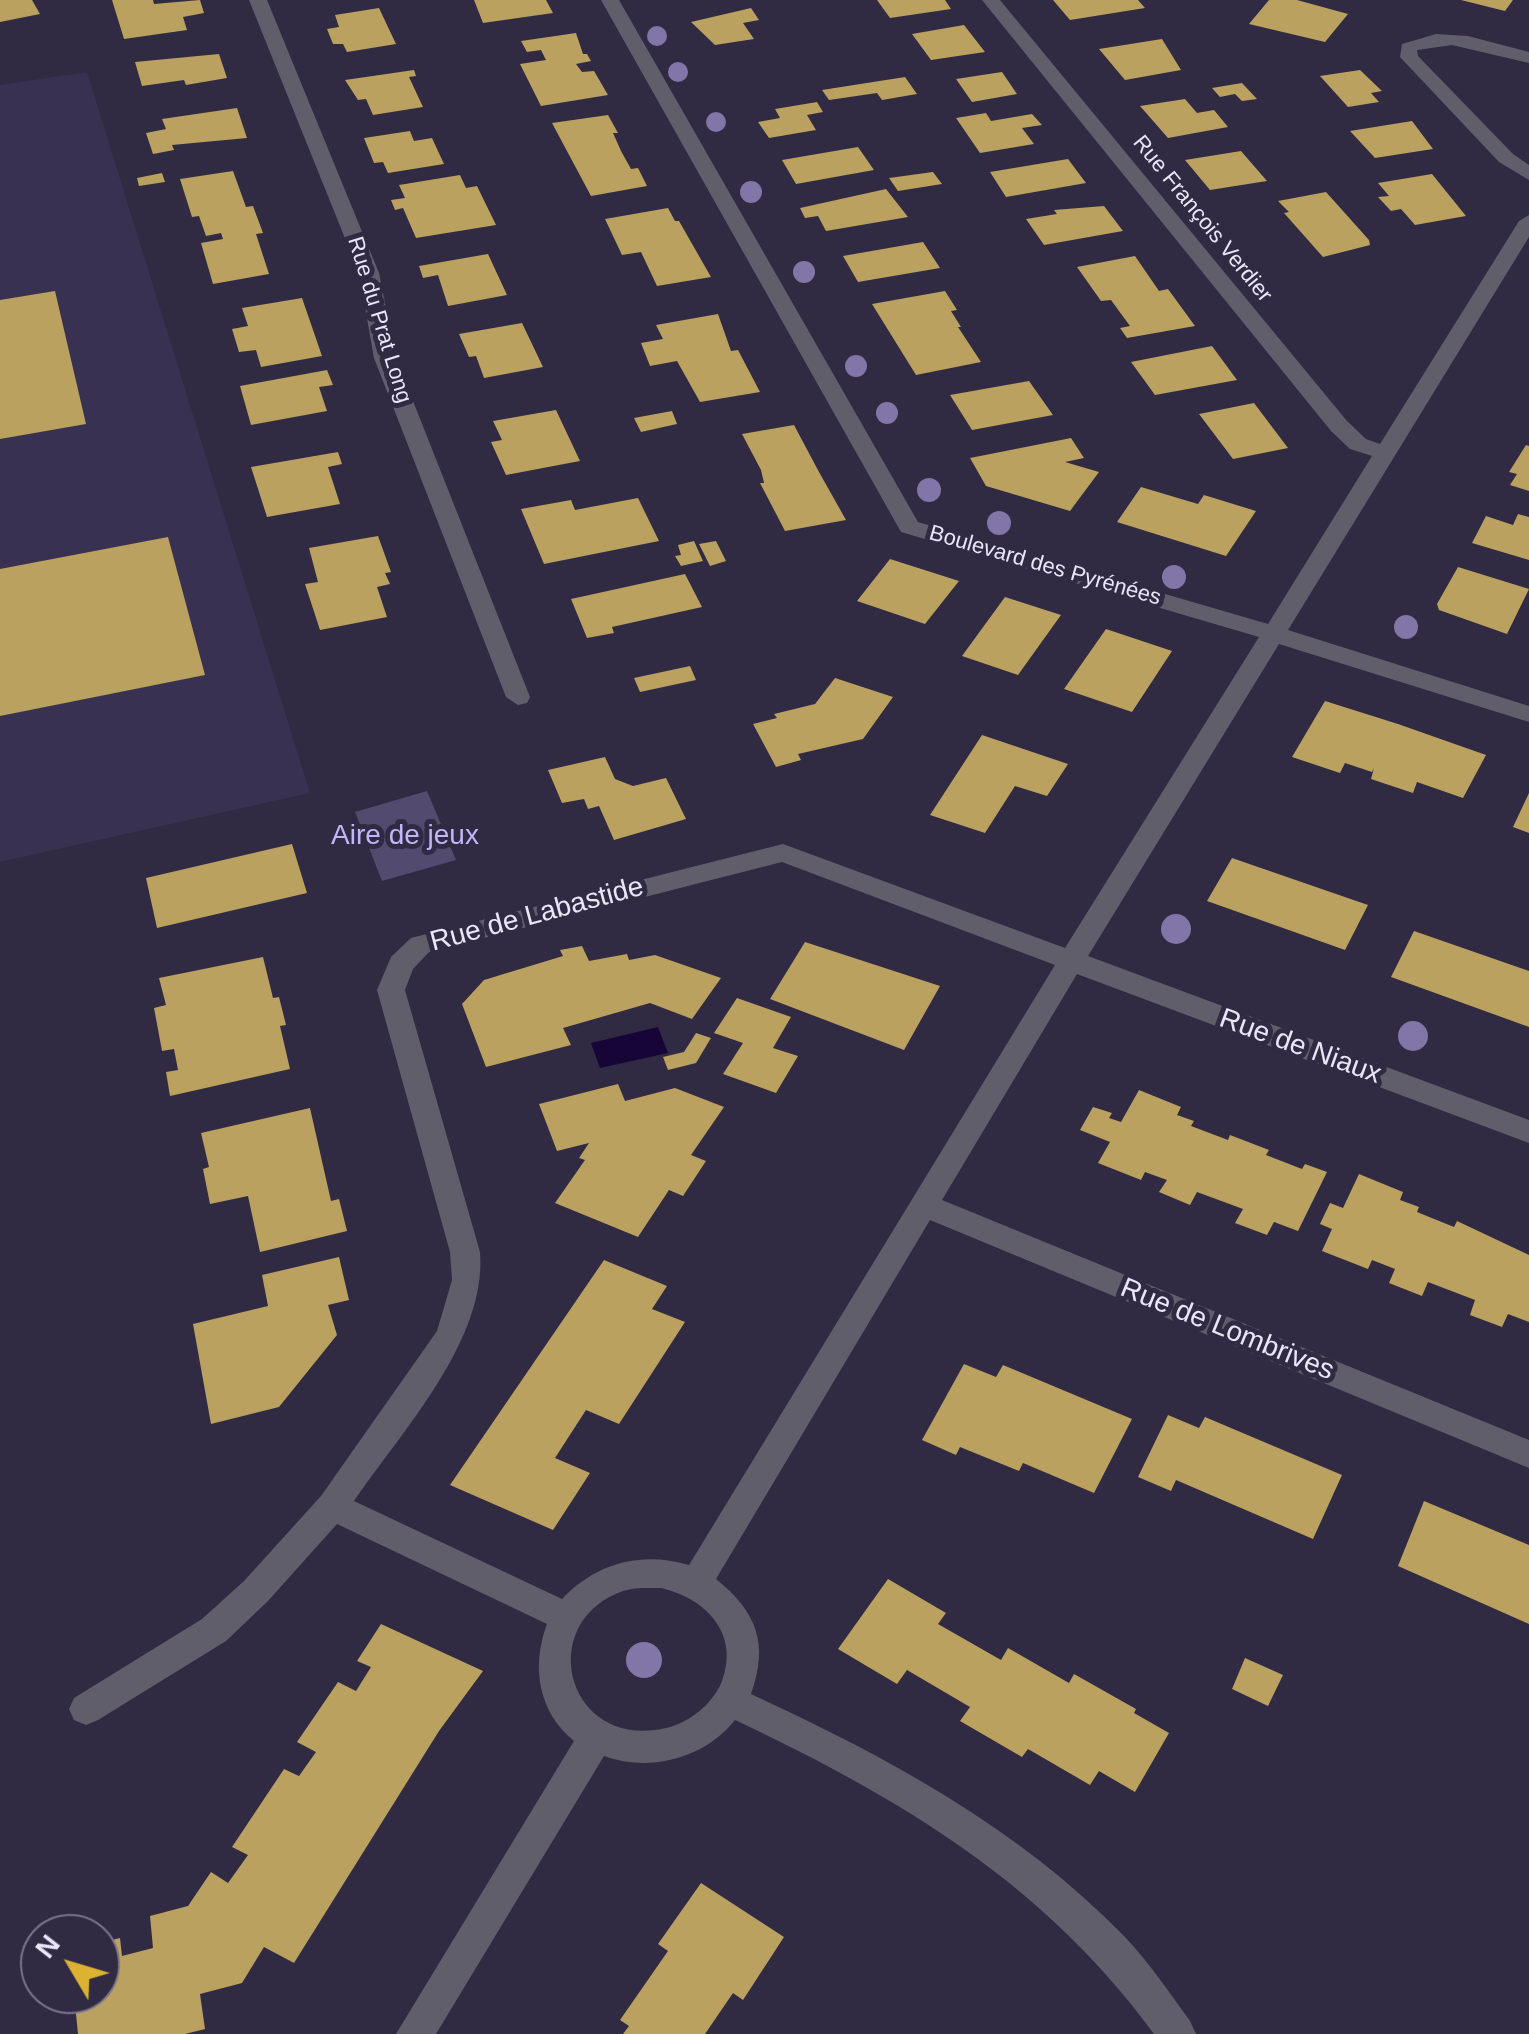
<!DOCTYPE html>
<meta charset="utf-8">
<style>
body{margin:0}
#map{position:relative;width:1529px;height:2034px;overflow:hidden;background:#302a43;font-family:Arial,sans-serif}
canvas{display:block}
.north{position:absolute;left:20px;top:1914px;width:100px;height:100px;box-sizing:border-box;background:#302a43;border:2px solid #7a758b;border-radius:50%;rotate:308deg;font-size:28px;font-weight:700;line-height:40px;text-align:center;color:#e9e6f7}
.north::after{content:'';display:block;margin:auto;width:35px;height:45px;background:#dcb233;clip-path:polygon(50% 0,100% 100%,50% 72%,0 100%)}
</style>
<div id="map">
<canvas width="1529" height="2034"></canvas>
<div class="north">N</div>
</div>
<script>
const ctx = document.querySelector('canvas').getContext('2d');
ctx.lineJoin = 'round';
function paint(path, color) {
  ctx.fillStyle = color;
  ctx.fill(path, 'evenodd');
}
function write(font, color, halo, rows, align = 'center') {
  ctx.font = font + ' Arial,sans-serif';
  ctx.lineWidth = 10;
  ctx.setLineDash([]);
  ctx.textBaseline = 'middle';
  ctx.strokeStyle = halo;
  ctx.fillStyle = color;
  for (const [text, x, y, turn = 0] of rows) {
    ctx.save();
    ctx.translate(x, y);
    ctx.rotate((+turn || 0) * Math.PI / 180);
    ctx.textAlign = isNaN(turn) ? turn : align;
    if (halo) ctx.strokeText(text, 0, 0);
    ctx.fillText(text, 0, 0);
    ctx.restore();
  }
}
const built = new Path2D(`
 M87,72l223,721 -310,69v-777z`);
const green = new Path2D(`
 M427,791l29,69 -74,21 -27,-69z`);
const water = new Path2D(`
 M658,1027l10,26 -68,15 -9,-25z`);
const building = new Path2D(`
 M0,0h32l8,14 -40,8z
 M112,0h41l1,4 46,-4 4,13 -21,4 4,13 -63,9z
 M474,0h72l7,13 -70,10z
 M877,0h68l6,9 -61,9z
 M1053,0h85l7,8 -75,12z
 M1269,0h28l51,14 -23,28 -76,-18z
 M1461,0h52l-8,11z
 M379,8l17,36 -49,8 -4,-8h-10l-6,-15 12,-2 -4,-12z
 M751,8l8,12 -16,3 11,16 -39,6 -24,-23z
 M964,25l21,27 -54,8 -19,-26z
 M576,33l7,21h4l4,7 -15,3 6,8 12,-1 14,24 -67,11 -21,-42 26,-4 -5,-10 -14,2 -6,-11z
 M1162,39l19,31 -56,10 -26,-31z
 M219,54l8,24 -41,7 -2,-5 -42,6 -7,-24z
 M414,70l2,6 -7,1 14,30 -50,8 -7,-16 -8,1 -13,-20z
 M1360,70l22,21 -11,2 8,9 -31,5 -28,-31z
 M1002,72l15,22 -45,8 -16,-23z
 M905,77l12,17 -35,6 -5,-7 -48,7 -7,-10z
 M1242,83l15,16 -15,2 -7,-7 -15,3 -8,-9z
 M1185,99l12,14 17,-3 14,17 -60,11 -28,-32z
 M817,102l6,10 -16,3 9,15 -47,8 -11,-16 22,-4 -5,-9z
 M237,108l10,30 -75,7 2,5 -21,4 -7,-21 20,-4 -4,-10z
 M986,113l5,8 41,-7 10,11 -20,3 12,16 -54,9 -24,-35z
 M608,115l10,18h-5l8,18 10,18 7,-1 9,18 -56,10 -39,-73z
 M1412,121l21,28 -58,9 -25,-27z
 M410,131l4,10 18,-3 12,26 -56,9 -5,-11 -9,1 -10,-25z
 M858,147l16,23 -78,14 -14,-24z
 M1241,151l26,30 -57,9 -25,-30z
 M1068,159l18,24 -80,14 -16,-25z
 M233,171l13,36 7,-1 10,27 -7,1 13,40 -56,10 -12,-41 22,-4 -2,-6 -15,3 -7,-20 -7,1 -12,-38z
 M933,172l9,12 -44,7 -9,-13z
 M162,173l3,9 -26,4 -2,-8z
 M1432,174l34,42 -51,9 -14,-16 -10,2 -13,-14 11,-1 -11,-13z
 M460,175l6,13 11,-2 19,39 -80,13 -13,-30 -8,2 -4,-10 14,-2 -6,-13z
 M886,189l22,28 -82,14 -8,-15 -13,2 -5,-10z
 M1326,192l43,48 1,5 -47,12 -39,-44 5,-1 -11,-11z
 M1104,206l19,25 -79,14 -18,-26 31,-5 -3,-4z
 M668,208l7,13h4l32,56 -54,9 -16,-34 -19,3 -17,-36z
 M923,242l17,26 -82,14 -15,-26z
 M488,254l19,41 -59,11 -10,-31 -15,3 -4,-12z
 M1135,256l24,35 9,-2 27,37 -68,12 -7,-10 10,-2 -19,-26 -10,1 -24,-34z
 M55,291l31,133 -86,15v-139z
 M945,291l12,19 -6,1 10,16h-3l23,35 -65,13 -44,-71z
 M302,298l20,58 -61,11 -5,-17 -17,2 -7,-23 16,-3 -6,-18z
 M718,314l13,37 7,-1 22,42 -60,10 -23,-41 -27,5 -9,-23 22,-4 -7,-14z
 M522,323l21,44 -59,11 -8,-22 -7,1 -10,-23z
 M1212,346l25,34 -82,15 -24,-33z
 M327,370l6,15 -14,2 8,24 -76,14 -11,-39z
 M1029,381l24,34 -81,15 -22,-35z
 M1254,403l34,45 -55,11 -34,-45z
 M556,410l24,51 -74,14 -15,-33 11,-2 -9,-19z
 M672,411l5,13 -36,8 -7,-14z
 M794,425l25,47 27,48 -61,11 -25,-48h4l-3,-13 -19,-36z
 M1071,438l13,20 -19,4 34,10 -29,39 -84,-25 -16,-28z
 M1526,445l3,1v45l-19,-6 7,-11 -8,-2z
 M338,452l4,12 -14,3 12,37 -73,13 -16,-50z
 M1141,487l57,17 6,-9 52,16 -30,45 -109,-34z
 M638,498l21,43 -115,23 -23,-55 50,-9 4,10z
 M1518,514l11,3v43l-57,-17 14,-27 27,9z
 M378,536l13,36 -6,1 5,11 -13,3 10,30 -67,13 -15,-46 13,-2 -9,-34z
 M168,537l37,138 -205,41v-147z
 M694,541l9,20 -22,5 -6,-10 6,-1 -3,-10z
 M716,541l10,20 -16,5 -11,-22z
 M890,559l69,22 -34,43 -68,-23z
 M1458,567l71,22 -22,45 -68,-24 -2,-6z
 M685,574l17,33 -90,20 2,6 -27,5 -16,-39z
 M1005,597l56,18 -43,60 -56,-19z
 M1106,629l66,22 -40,61 -68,-23z
 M690,666l6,14 -56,12 -6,-14z
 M835,678l58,19 -30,42 -65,15 3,6 -25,7 -23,-43 24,-6 -3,-4 41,-10z
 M1325,701l73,23 88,31 -23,43 -46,-16 -4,11 -42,-14 3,-11 -2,4 -27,-9 -5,10 -48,-16z
 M982,735l86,29 -21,32 -32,-10 -30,47 -55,-18z
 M605,757l10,22 18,7 33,-8 20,41 -72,21 -15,-34 -11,3 -4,-10 -22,4 -14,-33z
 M1529,793v40l-16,-6z
 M292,844l15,49 -150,35 -11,-50z
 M1232,858l136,47 -23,45 -138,-49z
 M1414,931l115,40v56l-138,-50z
 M805,942l135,44 -36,64 -134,-51z
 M582,946l7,15 38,-7 2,6 26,-5 66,23 -29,41 -42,-16 -87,25 8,17 -85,22 -24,-63 22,-24 79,-24 -3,-6z
 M263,957l10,41 6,-1 7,28 -6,1 10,43 -120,27 -4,-24 12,-2 -4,-21 -12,2 -8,-43 12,-3 -7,-27z
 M737,998l54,19 -18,31 25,8 -22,37 -53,-19 20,-31 -29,-10z
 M696,1033l15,5 -15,25 -28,7 -5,-13 21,-5z
 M618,1084l7,17 50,-13 49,19 -33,48 15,6 -23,35 -14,-6 -31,47 -83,-34 30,-43 -6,-2 10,-15 -32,8 -18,-47z
 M1139,1090l42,17 -4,8 17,6 -3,5 37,14 2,-5 39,15 -3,5 36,14 3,-5 22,8 -29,59 -24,-9 -7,13 -32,-12 8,-14 -46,-17 -7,13 -31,-13 8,-12 -22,-8 -4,8 -43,-17 12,-21 -30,-12 13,-23 19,6 -3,5 12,4z
 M310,1108l21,93 8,-2 8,32 -87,21 -12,-56 -38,8 -7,-35 6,-2 -8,-34z
 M1359,1174l44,18 -3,8 19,7 -2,5 37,15 3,-6 72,34v67l-21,-8 -6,13 -32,-12 5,-15 -47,-18 -6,14 -33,-13 6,-14 -23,-9 -4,9 -46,-18 10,-22 -12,-5 10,-21 13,5z
 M339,1257l10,43 -21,5 9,30 -58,72 -68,17 -18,-100 75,-18 -6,-31z
 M604,1260l63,26 -15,23 33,13 -66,102 -33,-14 -31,48 35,15 -37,57 -103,-45z
 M964,1364l32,13 7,-12 129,54 -38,74 -71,-30 -4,8 -59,-24 -4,8 -34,-15z
 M1168,1415l31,13 6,-11 137,58 -29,64 -137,-59 -5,11 -33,-14z
 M1424,1501l105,44v79l-131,-58z
 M888,1579l58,34 -8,11 63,36 7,-12 61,35 5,-9 62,35 -2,4 35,20 -34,59 -36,-21 -9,14 -62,-36 -6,8 -62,-36 10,-14 -63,-37 -10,14 -59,-35z
 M381,1624l102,47 -44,60 -145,232 -30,-16 -22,36 -42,11 5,35 -20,5h-107l-4,-40h26v-51l20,-5 2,18 31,-8 -3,-32 38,-10 23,-34 17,11 20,-28 -16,-8 52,-78 15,7 17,-24 -19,-10 41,-60 18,9 15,-24 -14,-6z
 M1245,1658l38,17 -15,31 -36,-17z
 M701,1883l83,54 -41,63 -10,-7 -28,41h-82l6,-8 -9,-6 48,-69 -10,-7z`);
const minor = new Path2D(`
 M249,0h18l112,273 17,85 134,339 -3,6 -9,2 -12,-8 -132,-339 -15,-85z
 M601,0h18l299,522 350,102 104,-168 -22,-7 -19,-18 -349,-431h18l347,421 19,18 14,5 139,-223 10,-6v22l-241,393 241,76v16l-250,-78 -191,312 441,164v23l-452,-169 -135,226 587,240v28l-599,-248 -214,359c41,33 53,65 35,115 136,63 267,133 373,242 25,26 45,56 66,85l6,13h-42c-109,-150 -254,-236 -419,-314 -30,38 -85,53 -131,36l-168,278h-40l178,-293c-36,-29 -43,-75 -27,-117l-210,-100 -69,77 -42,40 -128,79 -12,5 -12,-5 -5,-11 5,-11 128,-79 42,-38 77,-85 116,-165 15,-51 -2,-28 -73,-262 14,-33 20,-19 372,-94 282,104 194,-311 -358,-105zM782,862l273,103 -366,600c-48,-14 -93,-2 -127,34l-208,-98c48,-70 133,-161 126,-249l-75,-262 8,-21 16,-17zM661,1588c44,10 79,45 61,93 -9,23 -33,42 -56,47 -100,23 -132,-106 -43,-137 12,-4 25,-3 38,-3z
 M1436,34l32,2 61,16v11l-77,-18 -35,5 1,6 95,98 16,11v15l-30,-18 -99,-105 2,-13z`);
const trees = [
 [657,36,10],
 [678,72,10],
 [716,122,10],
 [751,192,11],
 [804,272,11],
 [856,366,11],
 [887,413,11],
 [929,490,12],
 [999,523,12],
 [1174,577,12],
 [1406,627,12],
 [1176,929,15],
 [1413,1036,15],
 [644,1660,18]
];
const farStreetnames = [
 ["Rue François Verdier",1202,219,51],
 ["Rue du Prat Long",379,320,73],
 ["Boulevard des Pyrénées",1045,566,16]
];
const parkNames = [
 ["Aire de jeux",405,836]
];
const streetNames = [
 ["Rue de Labastide",537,915,-15],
 ["Rue de Niaux",1300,1047,20],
 ["Rue de Lombrives",1227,1330,22]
];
paint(built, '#383151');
paint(green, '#534a70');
paint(water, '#180537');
paint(building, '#baa15f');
paint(minor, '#615e6b');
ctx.fillStyle = '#8176a7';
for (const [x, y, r] of trees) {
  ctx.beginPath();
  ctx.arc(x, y, r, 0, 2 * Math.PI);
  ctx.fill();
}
write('22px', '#e9e6f7', '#302a43', farStreetnames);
write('28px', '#c3b5f9', '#302a43', parkNames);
write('28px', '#e9e6f7', '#302a43', streetNames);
</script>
